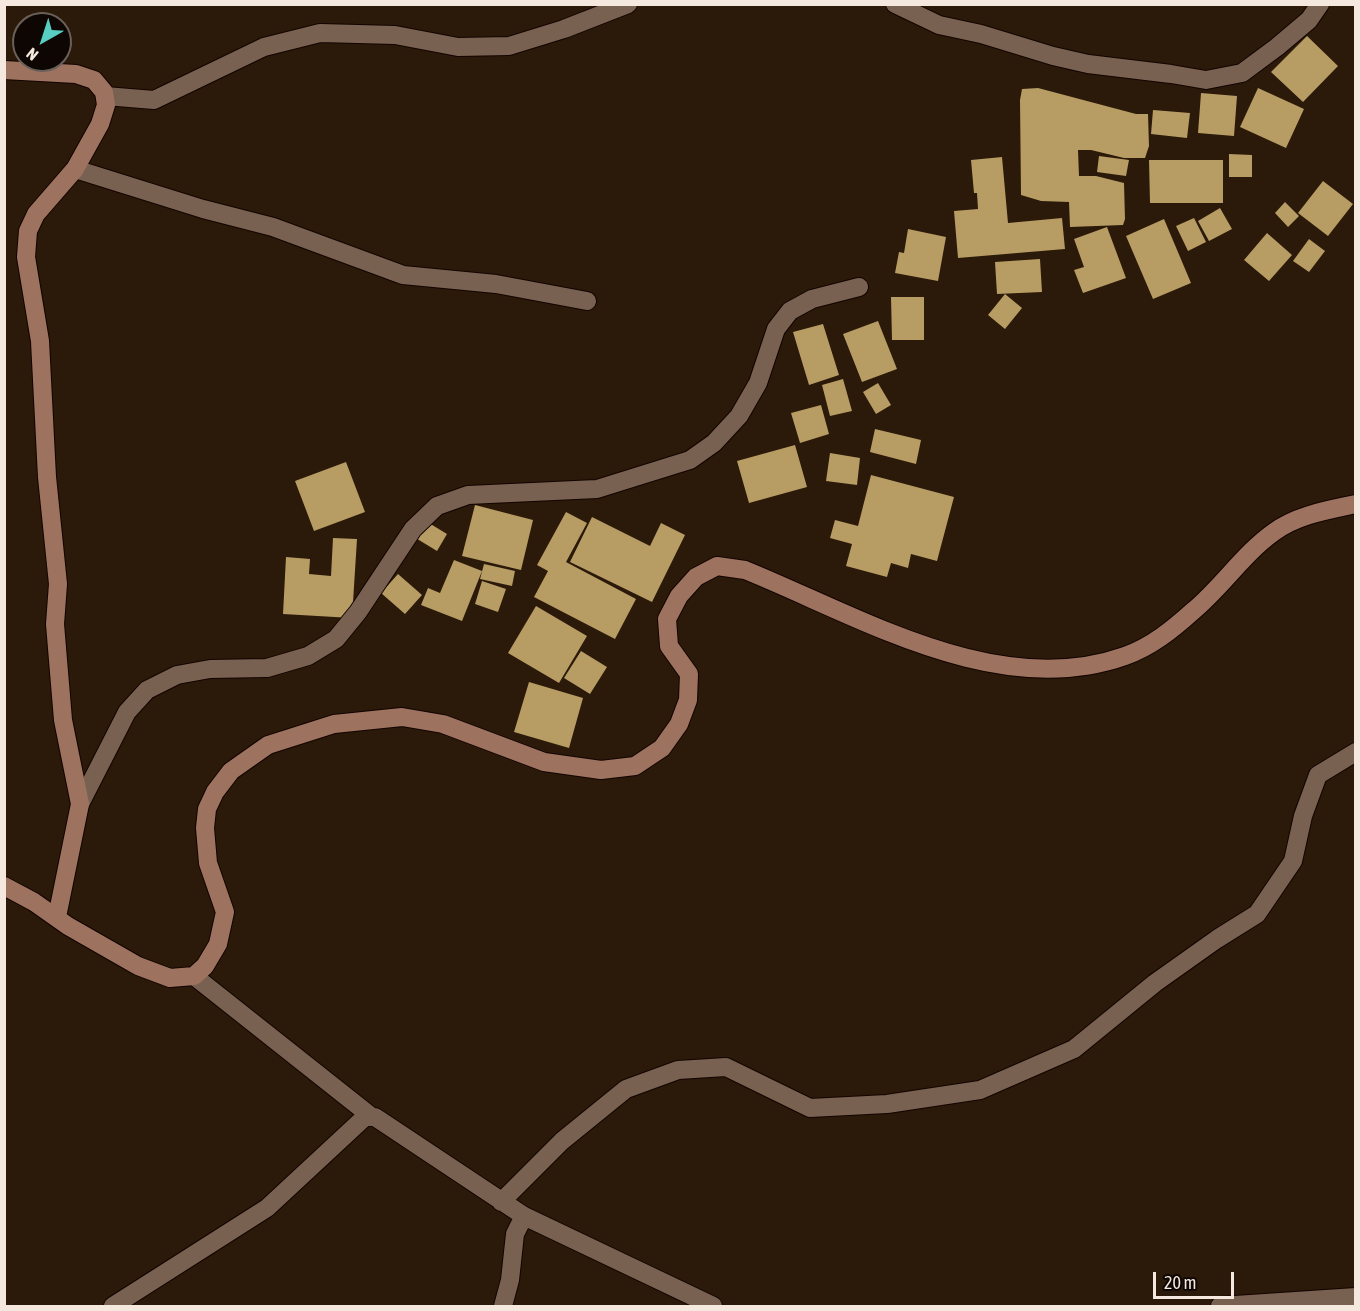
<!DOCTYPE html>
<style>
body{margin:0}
#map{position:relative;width:1360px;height:1311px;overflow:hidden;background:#2b1909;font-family:"Asap Condensed",sans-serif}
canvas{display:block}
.frame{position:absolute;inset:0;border:6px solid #f5e8de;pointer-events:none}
.north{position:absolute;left:12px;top:12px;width:60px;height:60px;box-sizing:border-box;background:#0e0602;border:2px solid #6a605a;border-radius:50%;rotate:219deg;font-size:16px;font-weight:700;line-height:24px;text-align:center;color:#f5e8de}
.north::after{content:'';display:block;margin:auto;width:21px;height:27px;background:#57cec1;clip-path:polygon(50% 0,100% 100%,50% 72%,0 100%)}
.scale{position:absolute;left:1153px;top:1272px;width:81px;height:27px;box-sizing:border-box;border:3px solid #f5e8de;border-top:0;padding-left:8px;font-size:18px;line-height:21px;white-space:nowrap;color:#f5e8de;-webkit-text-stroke:4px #0e0602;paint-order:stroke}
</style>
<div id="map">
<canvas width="1360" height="1311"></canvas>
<div class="frame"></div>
<div class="north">N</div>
<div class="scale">20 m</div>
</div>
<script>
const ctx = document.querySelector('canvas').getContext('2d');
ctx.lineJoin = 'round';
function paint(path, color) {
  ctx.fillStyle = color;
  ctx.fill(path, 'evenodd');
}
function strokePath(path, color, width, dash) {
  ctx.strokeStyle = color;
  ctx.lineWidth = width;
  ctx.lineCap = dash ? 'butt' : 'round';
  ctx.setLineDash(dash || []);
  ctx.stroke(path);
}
const building = new Path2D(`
 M1307,36l31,30 -35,36 -32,-30z
 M1038,88l98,26h12l1,32 -4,12h-21l-33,-8h-13l1,26h17l28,7 1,36 -2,6 -53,2 -1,-25 -28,-1 -20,-6 -1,-95 2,-11z
 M1258,88l46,21 -18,39 -46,-21z
 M1201,93l36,3 -3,40 -36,-3z
 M1153,110l37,3 -3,25 -36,-4z
 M1229,154l23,1v22h-23z
 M1099,156l30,4 -3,16 -29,-4z
 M1002,157l6,66 54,-5 3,31 -107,9 -4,-47 24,-2 -1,-16h-3l-3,-33z
 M1149,160h74v43h-73z
 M1323,181l30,23 -25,32 -30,-23z
 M1285,202l14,14 -11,11 -13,-14z
 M1220,208l12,21 -23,12 -11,-20z
 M1194,218l12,24 -18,9 -12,-25z
 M1164,219l27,64 -38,16 -27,-63z
 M1107,227l19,51 -43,15 -9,-23 10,-3 -10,-28z
 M908,229l38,8 -8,44 -43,-8 4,-21 5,1z
 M1267,233l25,22 -23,26 -25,-21z
 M1309,239l16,12 -16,21 -16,-11z
 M1040,259l2,33 -45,2 -2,-32z
 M1005,294l17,14 -17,21 -17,-14z
 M891,297h33v43h-32z
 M878,321l19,48 -35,13 -19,-48z
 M823,324l16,51 -30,10 -16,-53z
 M843,379l9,32 -22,5 -8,-31z
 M878,383l13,22 -15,9 -13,-22z
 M821,405l8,29 -29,9 -9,-30z
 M875,429l46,11 -5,24 -46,-12z
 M795,445l12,42 -58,16 -12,-42z
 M830,453l30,5 -3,27 -31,-4z
 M346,462l19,50 -51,19 -19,-50z
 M871,475l83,22 -17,64 -26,-7 -3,14 -17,-5 -4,14 -41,-11 6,-22 -22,-6 5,-18 23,6z
 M475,505l58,15 -12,50 -59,-14z
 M566,512l21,11 -21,39 70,37 -21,40 -81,-42 14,-26 -11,-6z
 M592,517l58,29 11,-23 24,12 -33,67 -82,-40z
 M424,520l23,14 -10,17 -23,-14z
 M333,538l24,1 -5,79 -69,-4 3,-57 24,2 -1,15 22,2z
 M454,560l28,11 -20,50 -41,-16 7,-17 12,5z
 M484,564l31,7 -3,15 -32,-7z
 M398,574l24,21 -17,19 -24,-21z
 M482,581l24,8 -8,23 -23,-8z
 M536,606l51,30 -28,47 -51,-30z
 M581,651l26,16 -17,27 -26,-16z
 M529,682l54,16 -14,50 -55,-16z`);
const street = new Path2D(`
 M895,4l44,21 42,9 72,22 35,8 83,10 35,6 36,-7 35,-26 32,-27 11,-16
 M105,96l49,4 110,-53 56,-14 75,2 63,12 51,-1 55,-17 64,-25
 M75,169l128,40 70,18 130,48 93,9 91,17
 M80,804l47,-92 20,-22 30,-15 33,-6 57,-1 41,-12 28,-17 22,-27 55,-83 24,-23 31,-11 129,-6 93,-29 24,-17 25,-27 19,-33 18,-54 14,-18 22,-12 47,-12
 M194,976l178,141
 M501,1202l61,-61 64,-52 52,-19 48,-3 84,41 77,-4 93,-14 94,-41 81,-66 62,-44 40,-25 36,-53 10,-45 15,-41 38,-23
 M113,1306l154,-98 98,-91h10l149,99 189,90
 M503,1306l7,-26 5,-46 9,-18
 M1220,1306l136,-9`);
const secondary = new Path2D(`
 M4,70l72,4 18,6 10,12 2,13 -6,19 -25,45 -39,45 -8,17 -2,26 14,84 7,136 11,107 -3,40 8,96 17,84 -23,113
 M4,886l30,16 34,24 70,40 32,12 24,-2 11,-10 13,-22 7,-32 -17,-49 -3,-35 2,-19 8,-17 16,-21 37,-26 66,-21 68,-7 41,7 101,38 57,8 34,-4 27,-18 17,-24 9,-24 1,-26 -20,-28 -2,-27 12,-23 17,-19 21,-11 28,4c116,47 253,131 380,86 26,-9 48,-27 68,-45 29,-24 50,-57 81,-79 23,-17 54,-22 82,-28`);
paint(building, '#b79c64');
strokePath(street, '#130400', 20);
strokePath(secondary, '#130400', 20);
strokePath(street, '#786150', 18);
strokePath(secondary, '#9d7360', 18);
</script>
